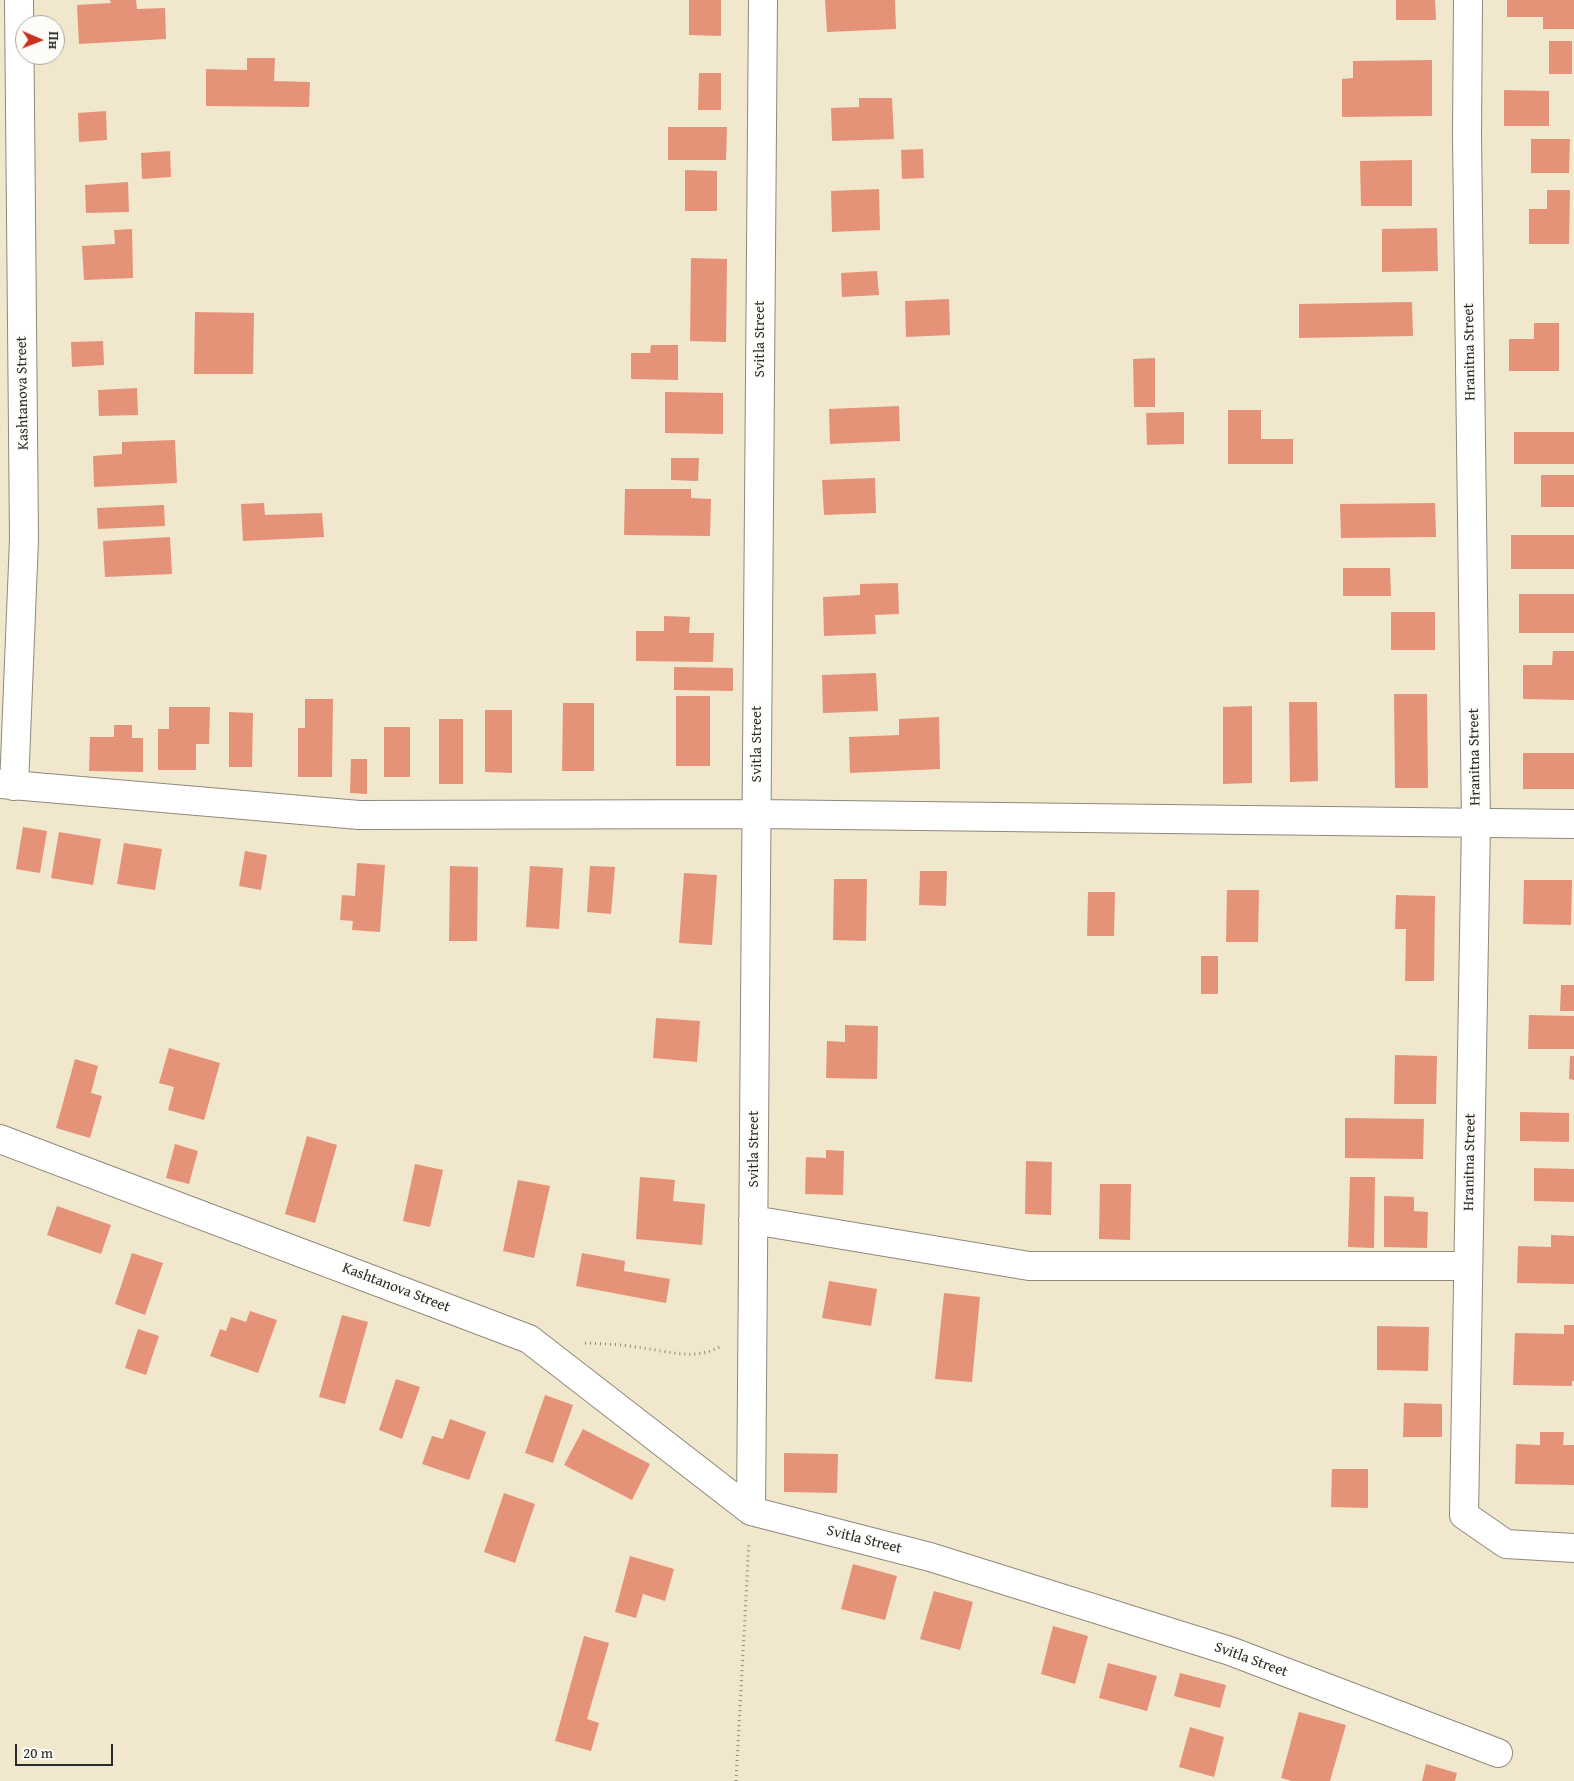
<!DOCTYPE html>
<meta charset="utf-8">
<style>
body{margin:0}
#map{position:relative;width:1574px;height:1781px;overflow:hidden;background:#f1e7cc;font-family:"Gentium Book Plus",serif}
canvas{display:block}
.north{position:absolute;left:15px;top:15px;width:50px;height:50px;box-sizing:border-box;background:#fdfcf7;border:1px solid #a9a8a5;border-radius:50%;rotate:91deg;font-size:14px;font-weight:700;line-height:20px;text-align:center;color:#2b2b2b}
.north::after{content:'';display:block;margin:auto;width:18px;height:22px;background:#c8321e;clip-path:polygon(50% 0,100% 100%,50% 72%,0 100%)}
.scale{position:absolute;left:15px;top:1744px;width:98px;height:22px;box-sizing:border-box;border:2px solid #2b2b2b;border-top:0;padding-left:6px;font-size:15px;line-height:18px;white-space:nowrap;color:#2b2b2b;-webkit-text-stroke:4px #fdfcf7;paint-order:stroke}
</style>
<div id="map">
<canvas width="1574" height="1781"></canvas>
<div class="north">Пн</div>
<div class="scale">20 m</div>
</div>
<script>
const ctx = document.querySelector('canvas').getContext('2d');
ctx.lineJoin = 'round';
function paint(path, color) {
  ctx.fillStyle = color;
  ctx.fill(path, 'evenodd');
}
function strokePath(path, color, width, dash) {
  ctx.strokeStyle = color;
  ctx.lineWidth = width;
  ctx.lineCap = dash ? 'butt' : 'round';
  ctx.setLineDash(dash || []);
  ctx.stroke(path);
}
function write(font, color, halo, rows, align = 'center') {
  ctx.font = font + ' "Gentium Book Plus",serif';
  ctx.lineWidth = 4;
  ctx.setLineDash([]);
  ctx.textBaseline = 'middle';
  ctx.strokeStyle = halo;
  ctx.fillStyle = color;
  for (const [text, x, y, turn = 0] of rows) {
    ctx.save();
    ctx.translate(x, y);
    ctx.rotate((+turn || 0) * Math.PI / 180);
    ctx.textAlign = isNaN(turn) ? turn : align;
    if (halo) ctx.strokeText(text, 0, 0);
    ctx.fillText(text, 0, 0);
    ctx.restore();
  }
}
const building = new Path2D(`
 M110,0h26l1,9 28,-1 1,31 -87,5 -2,-39 34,-2z
 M689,0h32v36l-32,-1z
 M825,0h70l1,29 -69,3z
 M1396,0h39l1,20h-40z
 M1507,0h67v29h-31v-12h-36z
 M1549,41h23v33h-23z
 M247,58h28l-1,23 36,1 -1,25 -103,-1v-37l41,1z
 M1432,60v56l-90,1v-38l11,-1v-17z
 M699,73h22v37h-23z
 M1504,90l45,1v35h-45z
 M859,98h33l2,41 -62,2 -1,-33 28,-1z
 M106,111l1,29 -28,2 -1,-29z
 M668,127h59l-1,33h-58z
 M1531,139h39l-1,34h-38z
 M923,149l1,29 -22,1 -1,-29z
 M170,151l1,26 -29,2 -1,-26z
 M1412,160v46h-51l-1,-45z
 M685,170l32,1v40h-32z
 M128,182l1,30 -43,1 -1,-28z
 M879,189l1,41 -48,2 -1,-41z
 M1547,190h23l-1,54h-40v-35h18z
 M1437,228l1,43 -56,1v-43z
 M132,229l1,49 -49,2 -2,-34 33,-2 -1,-14z
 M691,258l36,1 -1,83 -36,-1z
 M877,271l2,24 -37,2 -1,-24z
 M949,299l1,36 -44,2 -1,-36z
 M1412,302l1,34 -114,2v-34z
 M195,312l59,1 -1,61h-59z
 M1534,323h25v48h-50v-32h25z
 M103,341l1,24 -32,2 -1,-25z
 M651,345h27v35l-47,-1v-26h19z
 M1155,358v49h-21l-1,-48z
 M137,388l1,27 -39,1 -1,-26z
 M665,392l58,1v41l-58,-1z
 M899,406l1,35 -70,3 -1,-35z
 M1228,410h33v29h32v25h-65z
 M1184,412v32l-37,1 -1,-32z
 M1514,432h60v32h-60z
 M175,440l2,43 -83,4 -1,-31 29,-2v-12z
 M671,458h28l-1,23 -27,-1z
 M1541,475h33v32h-33z
 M875,478l1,35 -52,2 -2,-35z
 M625,489h66v9l20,1 -1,37 -86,-1z
 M264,503l1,12 57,-2 2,24 -81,4 -2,-37z
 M1435,503l1,34 -95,1 -1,-34z
 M164,505l1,21 -67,3 -1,-21z
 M1511,535h63v34h-63z
 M170,537l2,37 -67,3 -2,-36z
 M1343,568h47l1,28h-48z
 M898,583l1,31 -24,1 1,19 -52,2 -1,-39 37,-2v-11z
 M1519,594h55v39h-55z
 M1391,612h44v38h-44z
 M664,616l26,1 -1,16h25l-1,29 -77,-1v-30h28z
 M1553,651h21v49l-51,-1v-34h29z
 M674,667l59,1v23l-59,-1z
 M876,673l2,38 -55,2 -1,-38z
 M1394,694h33l1,94h-33z
 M676,696h34v70h-34z
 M305,699h28l-1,78h-34v-49h7z
 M1289,702h28l1,79 -28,1z
 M563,703h31v68h-32z
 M1252,706v77l-29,1v-77z
 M169,707h41l-1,37h-13v26h-38v-41h11z
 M485,710h27v63l-27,-1z
 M229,712l24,1 -1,54h-23z
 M939,717l1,52 -90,4 -1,-36 50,-2v-16z
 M439,719h24v65h-24z
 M114,725h18v13h11v34l-54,-1 1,-34h24z
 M384,727h26v50h-26z
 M1523,753h51v36h-51z
 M351,759h16v35l-17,-1z
 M23,827l24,4 -7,42 -24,-4z
 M59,832l42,7 -8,46 -42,-7z
 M124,843l38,6 -7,41 -38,-6z
 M245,851l22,4 -6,35 -22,-4z
 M357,863l28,2 -5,67 -28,-2 1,-9 -13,-1 2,-25 13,1z
 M450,866l28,1 -1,74h-28z
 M530,866l33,2 -4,61 -33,-2z
 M590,866l25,1 -4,47 -24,-2z
 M920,871h27l-1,35 -27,-1z
 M684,873l33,2 -5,70 -33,-2z
 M834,879h33l-1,62 -33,-1z
 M1524,880h48l-1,45 -48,-1z
 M1227,890h32l-1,52h-32z
 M1088,892h27l-1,44h-27z
 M1396,895l39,1 -1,85h-29l1,-52h-11z
 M1201,956h17v38h-17z
 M1561,985h13v26h-14z
 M1529,1015l45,1v33h-46z
 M656,1018l44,3 -3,41 -44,-4z
 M845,1025l33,1 -1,53 -51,-1 1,-37 18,1z
 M169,1048l51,15 -16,57 -36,-10 6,-23 -15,-4z
 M1395,1055l42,1 -1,48h-42z
 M1570,1056h4v24l-5,-1z
 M75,1059l23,7 -7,27 11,3 -12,42 -34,-10z
 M1520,1112l49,1v29l-49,-1z
 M1345,1118l79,1 -1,40 -78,-1z
 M307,1136l30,9 -22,78 -30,-9z
 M175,1144l23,7 -9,33 -23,-6z
 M826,1150l18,1 -1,44 -38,-1 1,-37 20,1z
 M1026,1161l26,1 -1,53 -26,-1z
 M415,1164l28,6 -13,57 -27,-6z
 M1534,1168l40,1v33l-40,-1z
 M640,1177l35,3 -2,21 32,3 -3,41 -66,-6z
 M1350,1177h25l-1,71 -26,-1z
 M518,1180l32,6 -16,72 -31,-7z
 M1100,1184h31l-1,56 -31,-1z
 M1384,1196l30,1v14l14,1 -1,36 -43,-1z
 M57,1206l54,19 -10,29 -54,-19z
 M1551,1235l23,1v48l-57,-1 1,-37 33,1z
 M132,1253l31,10 -18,52 -30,-11z
 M582,1253l43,8 -1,10 46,8 -4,24 -90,-17z
 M829,1281l48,8 -6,37 -49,-8z
 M944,1293l36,4 -8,85 -37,-3z
 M250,1311l27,9 -19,53 -48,-17 10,-27 6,2 5,-14 15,5z
 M342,1315l26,7 -23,82 -26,-7z
 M1564,1325h10v56h-2v5l-59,-1 2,-52 49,1z
 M1377,1326l52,1 -1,44 -51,-1z
 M138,1329l21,7 -13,39 -21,-7z
 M396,1379l24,8 -18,52 -23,-9z
 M545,1395l28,10 -20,58 -28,-10z
 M1404,1403l38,1v33h-39z
 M450,1419l36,13 -17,48 -47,-16 10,-28 11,3z
 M583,1429l67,35 -18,36 -68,-35z
 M1540,1432h24l-1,13h11v40l-59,-1 1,-40 24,1z
 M784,1453l54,1 -1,39 -53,-1z
 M1332,1469h36v39l-37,-1z
 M504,1493l31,11 -20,59 -31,-11z
 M630,1556l44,13 -9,32 -22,-7 -7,24 -21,-6z
 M853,1564l44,12 -12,44 -44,-11z
 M934,1591l39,11 -13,48 -40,-11z
 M1053,1626l35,10 -13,48 -34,-10z
 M584,1636l25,7 -22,76 12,4 -8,28 -36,-10z
 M1108,1663l49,13 -10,35 -48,-13z
 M1180,1673l46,12 -6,23 -46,-12z
 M1299,1712l47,13 -16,56h-38l-11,-3z
 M1190,1727l34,10 -10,40 -35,-10z
 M1426,1764l31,9 -2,8h-33z`);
const path = new Path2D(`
 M585,1343c17,1 34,1 51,4 28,3 59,15 85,-1
 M736,1781l13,-239`);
const minor = new Path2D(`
 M1468,0l-1,136 9,687 -12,692 42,29 68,4
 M0,784l359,31 397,-1 818,10
 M14,786l10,-247 -5,-539
 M0,1139l529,200 222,172 179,46 300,94 268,102
 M753,1220l276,46h439
 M751,1511l12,-1511`);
const streetNames = [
 ["Svitla Street",760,339,-90],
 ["Hranitna Street",1470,352,-91],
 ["Kashtanova Street",23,393,-91],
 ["Svitla Street",757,744,-90],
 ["Hranitna Street",1475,757,-91],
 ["Svitla Street",754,1149,-90],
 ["Hranitna Street",1470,1162,-89],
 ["Kashtanova Street",396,1288,21],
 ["Svitla Street",864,1540,14],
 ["Svitla Street",1251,1660,20]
];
paint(building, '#e59378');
strokePath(minor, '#8e897c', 30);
strokePath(path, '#8e897c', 3, [1, 4]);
strokePath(minor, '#fff', 28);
write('15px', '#2b2b2b', '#fdfcf7', streetNames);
</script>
